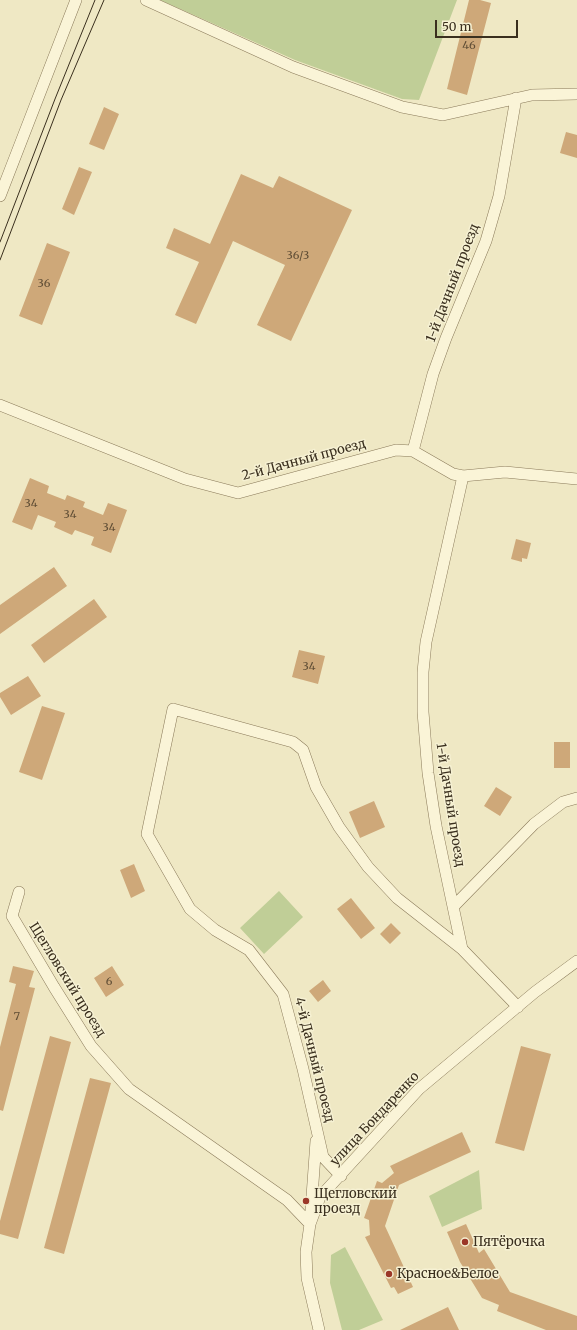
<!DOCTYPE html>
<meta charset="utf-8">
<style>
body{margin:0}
#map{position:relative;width:577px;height:1330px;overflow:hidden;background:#efe8c4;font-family:Merriweather,serif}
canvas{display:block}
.scale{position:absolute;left:435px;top:20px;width:83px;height:18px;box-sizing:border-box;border:2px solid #3a2f1e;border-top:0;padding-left:5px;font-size:12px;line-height:14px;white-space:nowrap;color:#3a2f1e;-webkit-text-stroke:3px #f6f1d3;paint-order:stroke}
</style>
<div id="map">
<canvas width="577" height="1330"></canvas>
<div class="scale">50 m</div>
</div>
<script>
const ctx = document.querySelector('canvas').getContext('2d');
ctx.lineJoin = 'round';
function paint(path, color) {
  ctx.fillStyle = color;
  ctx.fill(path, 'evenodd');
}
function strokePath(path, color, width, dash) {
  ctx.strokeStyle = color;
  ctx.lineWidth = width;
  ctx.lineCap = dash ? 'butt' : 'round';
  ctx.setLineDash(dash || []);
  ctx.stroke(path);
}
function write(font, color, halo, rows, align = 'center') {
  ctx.font = font + ' Merriweather,serif';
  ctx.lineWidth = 3;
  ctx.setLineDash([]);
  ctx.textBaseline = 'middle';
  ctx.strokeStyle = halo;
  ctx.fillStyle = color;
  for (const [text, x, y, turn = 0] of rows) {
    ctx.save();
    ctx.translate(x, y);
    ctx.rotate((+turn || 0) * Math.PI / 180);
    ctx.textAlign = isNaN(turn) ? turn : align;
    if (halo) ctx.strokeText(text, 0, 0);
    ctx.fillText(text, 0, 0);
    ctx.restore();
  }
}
const green = new Path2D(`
 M160,0h297l-38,100 -17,-1 -107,-39z
 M279,891l24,26 -39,37 -24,-26z
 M479,1170l3,39 -40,18 -13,-31z
 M345,1247l38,73 -24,10h-17l-12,-47 1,-28z`);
const building = new Path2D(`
 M469,0h11l11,3 -24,92 -20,-6z
 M104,107l15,7 -15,36 -15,-6z
 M566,132l11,3v23l-17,-5z
 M79,167l13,5 -18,43 -12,-6z
 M241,174l32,14 6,-12 73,34 -61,131 -34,-16 28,-60 -52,-24 -37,83 -21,-9 24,-53 -33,-14 8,-20 36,16z
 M47,243l23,9 -28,73 -23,-9z
 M30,478l19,8 -2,7 18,7 2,-5 18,7 -2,5 20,8 5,-12 19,7 -16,43 -20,-8 3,-8 -19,-7 -3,5 -18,-8 2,-5 -18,-7 -6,15 -20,-8z
 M516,539l15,4 -4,16 -5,-1v4l-11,-3z
 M54,567l13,19 -67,48v-29z
 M94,599l13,18 -63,46 -13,-18z
 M299,650l26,6 -7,28 -26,-7z
 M28,676l13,20 -30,19 -11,-18v-4z
 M42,706l23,7 -23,67 -23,-8z
 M554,742h16v26h-16z
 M496,787l16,10 -12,19 -16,-10z
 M374,801l11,26 -25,11 -11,-26z
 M134,864l11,27 -14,7 -11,-28z
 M351,898l24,30 -14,11 -24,-30z
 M391,923l10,10 -11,11 -10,-10z
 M13,966l21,5 -5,16 6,1 -32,123 -3,-1v-63l16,-63 -7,-2z
 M112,966l12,19 -18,12 -12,-19z
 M323,980l8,11 -13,11 -9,-11z
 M50,1036l21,6 -53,197 -18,-5v-13z
 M521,1046l30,8 -27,97 -29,-8z
 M90,1078l21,5 -47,171 -20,-6z
 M462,1132l9,20 -72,33 -14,41 28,61 -15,7 -4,-7 -3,1 -26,-51 5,-2 -1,-15 -5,-2 13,-37 5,2 12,-10 -4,-7z
 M466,1224l13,29 5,-4 26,43 67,24v14h-31l-49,-19 2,-6 -17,-7 -22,-36 -13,-30z
 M448,1307l11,23h-59z`);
const minor = new Path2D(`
 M146,0l147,67 109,40 41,8 89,-20 45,-1
 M0,196l76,-196
 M0,405l185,74 53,14 158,-43 17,1 40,23 10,2 42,-4 72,7
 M413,451l20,-77 13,-36 40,-97 13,-45 17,-98
 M19,892l-7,24 42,71 37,59 38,43 158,111 23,24 6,-83
 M453,907l81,-83 29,-22 14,-4
 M462,949l-26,-123 -8,-53 -5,-61v-40l3,-30 37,-166
 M341,1176l-18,-19 -20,-88 -20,-75 -34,-44 -34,-20 -25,-21 -43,-75 26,-125 120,33 10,8 13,37 23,40 29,40 29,31 65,51 56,58
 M319,1330l-12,-52 -1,-26 4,-28 10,-27 99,-108 116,-97 42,-31`);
const tram = new Path2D(`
 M0,242l55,-143 40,-99
 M0,260l61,-160 43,-100`);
const markers = [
 [306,1201,4,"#9b3728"],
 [465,1242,4,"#9b3728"],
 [389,1274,4,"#9b3728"]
];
const numberNames = [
 ["46",469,46],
 ["36/3",298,256],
 ["36",44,284],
 ["34",31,504],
 ["34",70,515],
 ["34",109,528],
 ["34",309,667],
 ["6",109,982],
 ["7",17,1017]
];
const streetNames = [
 ["1-й Дачный проезд",453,283,-69],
 ["2-й Дачный проезд",304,460,-15],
 ["1-й Дачный проезд",450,805,81],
 ["Щегловский проезд",67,980,58],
 ["4-й Дачный проезд",314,1060,76],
 ["улица Бондаренко",375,1119,-47]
];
const poiNames = [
 ["Щегловский",314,1194],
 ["проезд",314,1209],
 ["Пятёрочка",473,1242],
 ["Красное&Белое",397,1274]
];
paint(green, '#c0ce97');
paint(building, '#cea879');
strokePath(minor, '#8a7a5a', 12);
strokePath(minor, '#faf4d7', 11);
strokePath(tram, '#3a2f1e', 1);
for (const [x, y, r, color] of markers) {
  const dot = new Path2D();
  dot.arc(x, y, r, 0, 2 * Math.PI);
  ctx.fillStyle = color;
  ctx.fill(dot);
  strokePath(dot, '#f6f1d3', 1.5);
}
write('11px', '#5f4d35', null, numberNames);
write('13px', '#3a2f1e', '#f6f1d3', streetNames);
write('13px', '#3a2f1e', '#f6f1d3', poiNames, 'left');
</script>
